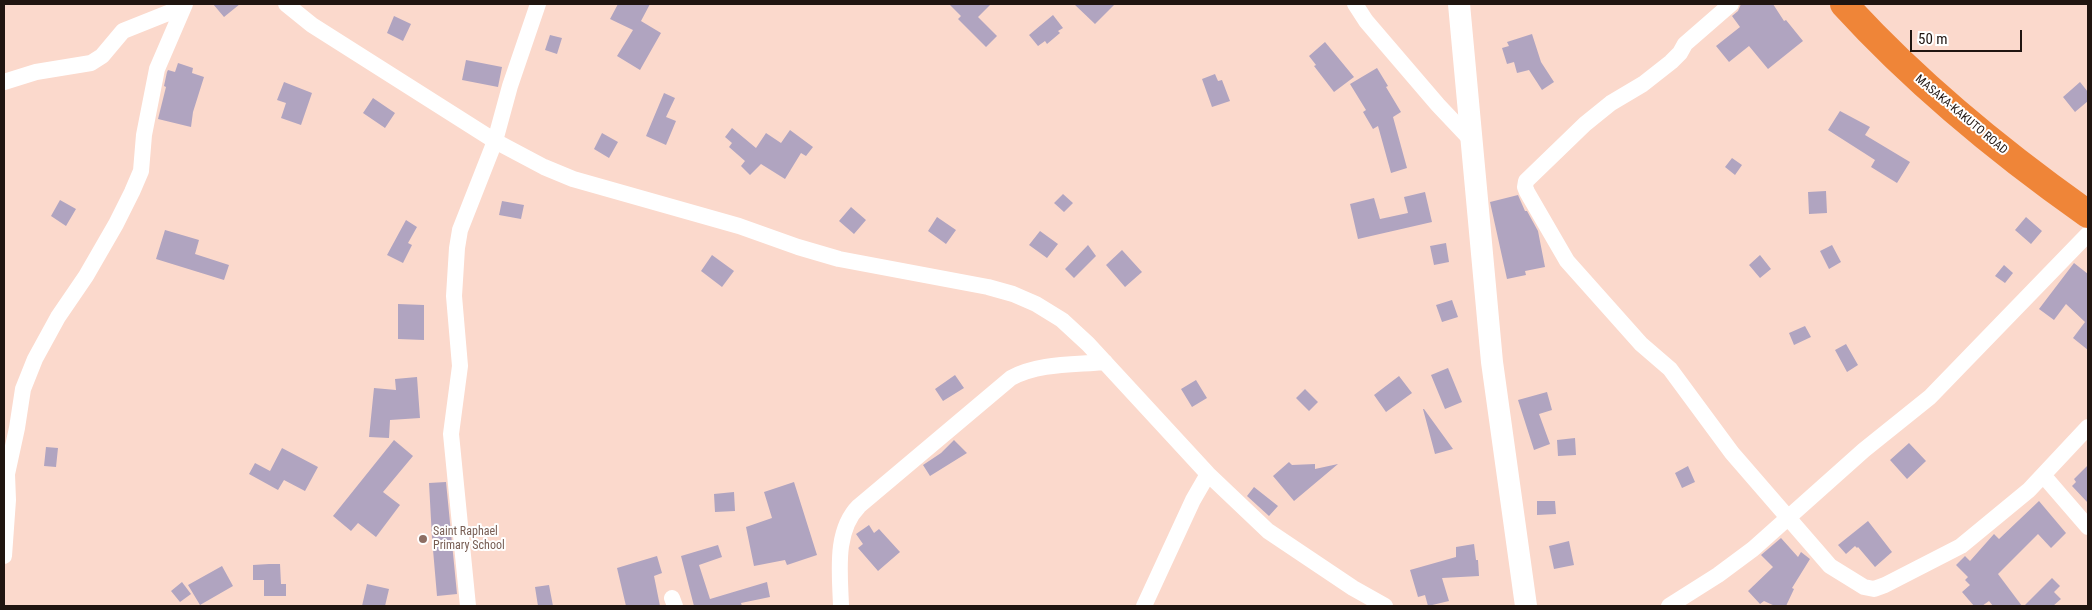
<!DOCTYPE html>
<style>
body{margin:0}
#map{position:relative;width:2092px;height:610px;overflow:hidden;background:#fbd9cc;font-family:"Roboto Condensed",sans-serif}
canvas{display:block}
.frame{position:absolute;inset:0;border:5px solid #201510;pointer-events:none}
.scale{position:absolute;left:1910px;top:30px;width:112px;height:22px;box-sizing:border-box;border:2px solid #201510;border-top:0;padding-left:6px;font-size:15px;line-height:18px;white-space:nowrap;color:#201510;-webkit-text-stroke:4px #fff;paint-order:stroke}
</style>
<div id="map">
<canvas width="2092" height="610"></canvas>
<div class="frame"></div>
<div class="scale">50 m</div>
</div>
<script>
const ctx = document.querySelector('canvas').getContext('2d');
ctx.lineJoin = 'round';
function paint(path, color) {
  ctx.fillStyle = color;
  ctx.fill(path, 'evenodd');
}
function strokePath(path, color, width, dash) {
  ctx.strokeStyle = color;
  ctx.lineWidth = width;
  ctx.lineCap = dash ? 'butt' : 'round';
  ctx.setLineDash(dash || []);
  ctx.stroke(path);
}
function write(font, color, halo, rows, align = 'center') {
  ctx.font = font + ' "Roboto Condensed",sans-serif';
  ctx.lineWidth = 4;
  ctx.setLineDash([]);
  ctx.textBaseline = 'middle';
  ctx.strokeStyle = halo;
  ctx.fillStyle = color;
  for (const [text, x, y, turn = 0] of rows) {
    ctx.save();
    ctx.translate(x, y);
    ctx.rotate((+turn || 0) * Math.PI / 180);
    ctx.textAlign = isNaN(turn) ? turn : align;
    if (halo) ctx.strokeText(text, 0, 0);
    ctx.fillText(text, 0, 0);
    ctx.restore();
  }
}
const building = new Path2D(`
 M213,4h27l-16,13z
 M618,4h32l-9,17 20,12 -21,37 -23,-14 16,-26 -23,-11z
 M949,4h42l-13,13 19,19 -11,11 -28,-28 3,-3z
 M1074,4h41l-20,20z
 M1741,4h32l11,17 2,-1 17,21 -35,28 -19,-23 -20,16 -13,-16 24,-19 -8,-11 6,-5z
 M1053,15l10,13 -5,3 2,2 -13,11 -2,-3 -7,5 -9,-11z
 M394,16l17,8 -8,17 -16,-8z
 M1532,34l9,28 13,20 -12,8 -13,-20 -12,3 -3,-11 -7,2 -5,-16 7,-2 -2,-4z
 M550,35l12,3 -5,16 -12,-4z
 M1325,42l29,35 -20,15 -20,-26 2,-1 -7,-9z
 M466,60l36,7 -4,20 -36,-7z
 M178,63l15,5 -1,5 12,4 -11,35 -2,15 -33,-8 8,-32 -2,-1 3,-14 1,-2 7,2z
 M1377,68l11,18 -2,1 15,25 -8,5 14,51 -16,5 -13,-47 -5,3 -10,-17 3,-2 -16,-26z
 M1215,74l3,7 4,-1 8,21 -18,6 -10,-28z
 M284,82l28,11 -11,32 -20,-7 5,-15 -9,-3z
 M2080,82l8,10v9l-13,11 -12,-15z
 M664,93l11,5 -9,19 10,4 -10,24 -20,-9z
 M373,98l22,15 -10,15 -22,-15z
 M1840,111l30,16 -5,8 45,27 -13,21 -26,-16 4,-7 -47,-30z
 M732,128l24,20 10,-15 15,10 9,-13 23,17 -7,9 -5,-3 -16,26 -24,-15 -11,11 -9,-9 4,-5 -16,-14 3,-4 -7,-6z
 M602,133l16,9 -9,16 -15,-9z
 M1732,158l10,7 -7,10 -10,-8z
 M1826,191l1,22 -18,1 -1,-22z
 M1425,192l7,30 -74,17 -8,-35 24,-6 6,21 28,-6 -4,-16z
 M1063,194l10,9 -9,9 -10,-9z
 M1518,195l7,16h2l11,20 7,36 -20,4 1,4 -19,4 -17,-77z
 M60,200l16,9 -10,17 -15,-10z
 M502,201l22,4 -3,14 -22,-4z
 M851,207l15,13 -12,14 -15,-13z
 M937,217l19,13 -10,14 -18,-13z
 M2026,217l16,14 -11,13 -16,-14z
 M406,220l11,7 -9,16 4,2 -9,18 -16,-8z
 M165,230l34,10 -4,14 34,11 -5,15 -68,-21z
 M1040,231l18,13 -11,14 -18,-13z
 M1446,243l3,19 -15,3 -4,-19z
 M1088,245l8,11 -22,22 -9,-9z
 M1832,245l9,17 -12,7 -9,-18z
 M1122,250l20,22 -17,15 -19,-22z
 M712,255l22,16 -12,16 -21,-16z
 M1760,255l11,14 -11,9 -11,-13z
 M2074,263l14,11v76l-15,-12 12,-16 -19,-18 -12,16 -15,-11z
 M2004,265l9,8 -8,10 -10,-7z
 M1452,300l6,17 -16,5 -6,-17z
 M398,304l26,1v35l-26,-1z
 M1805,326l6,11 -17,8 -5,-12z
 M1846,344l12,21 -11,7 -12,-22z
 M1448,368l14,34 -17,7 -14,-34z
 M955,375l9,13 -21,13 -8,-12z
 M1399,376l13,17 -26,19 -12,-17z
 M417,377l3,41 -30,2 -1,18 -20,-1 5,-49 22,2 -1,-11z
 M1196,380l11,18 -15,9 -11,-18z
 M1305,389l13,13 -9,9 -13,-13z
 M1547,392l5,18 -13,4 11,30 -16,6 -16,-50z
 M1423,409h1l29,40 -18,5z
 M1575,438l1,17 -18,1 -1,-16z
 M394,440l19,16 -30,36 17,13 -24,32 -18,-14 -7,8 -18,-15z
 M954,440l13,13 -37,23 -7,-11 18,-12z
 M1909,443l17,18 -19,18 -17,-19z
 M46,447l12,1 -2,19 -12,-1z
 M282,448l36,19 -13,24 -21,-11 -6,10 -29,-16 6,-11 15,8z
 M1289,462l3,3 23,-1v5l23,-5 -44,37 -21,-25z
 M2088,465v38l-16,-17 4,-4 -2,-3z
 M1688,466l7,16 -13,6 -7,-15z
 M446,482l11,112 -20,2 -5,-58 -3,-55z
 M794,482l23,73 -30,10 -2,-5 -31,6 -8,-39 26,-9 -8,-26z
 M1254,487l24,19 -9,10 -22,-20z
 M734,492l1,19 -20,1 -1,-18z
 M1537,501h18l1,13 -19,1z
 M2039,501l27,32 -15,15 -13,-14 -40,40 24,32h-29l-4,-5 -7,5h-8l-12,-14 8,-7 -5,-5 3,-3 -12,-12 9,-9 5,5 24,-27 5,5z
 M1868,521l24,31 -17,15 -17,-20 -1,1 -2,-2 -9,8 -8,-9z
 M869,525l5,8 5,-4 21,23 -22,19 -20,-23 5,-4 -7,-10z
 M1781,538l17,19 3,-5 9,7 -18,29 2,1 -8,17h-11l-11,-5 -4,3 -12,-13 25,-24 -12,-12z
 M1569,541l5,24 -20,4 -5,-23z
 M1474,544l2,16h2l1,16 -37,2 7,23 -21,5 -3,-11 -7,2 -8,-27 46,-13v-10z
 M718,545l4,12 -23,8 11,34 57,-17 3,15 -29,6 1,3h-48l-13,-50z
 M657,556l5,17 -8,3 6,30h-34l-9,-38z
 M269,564h11l1,20h5v12h-22v-16h-11v-15z
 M222,566l11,20 -33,19 -12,-20z
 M2052,578l8,8 -6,6 7,7 -8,7h-29z
 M182,582l9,12 -11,8 -9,-11z
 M367,584l22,5 -4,17h-23z
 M549,585l4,21h-15l-3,-19z`);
const street = new Path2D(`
 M286,4l26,21 183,116 49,26 29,12 166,47 59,21 41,12 149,28 25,7 23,10 26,16 26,24 120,130 60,57 85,57 32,18
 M1355,4l11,17 72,84 35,37
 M1731,4l-46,40 -5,9 -9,9 -28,22 -32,19 -26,21 -59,57 -1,6 2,5 40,69 74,83 29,25 62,84 98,113 34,21 10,2 11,-4 76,-39 68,-56 59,-63
 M4,82l32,-10 55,-9 11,-7 21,-25 60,-24
 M2043,475l45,52
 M4,556l4,-56 -1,-26 10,-46 6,-39 12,-30 23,-42 28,-41 30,-52 16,-32 9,-21 3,-36 13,-66 28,-65
 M672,598l3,8
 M468,606l-17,-172 9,-68 -6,-70 3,-48 3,-18 35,-89 15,-55 28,-82
 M841,606c-1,-33 -7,-75 18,-100l152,-128c28,-15 62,-13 94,-16
 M1144,606l49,-106 15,-26
 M1669,606l49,-31 35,-26 111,-99 66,-53 158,-163`);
const secondary = new Path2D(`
 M1459,4l33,358 34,244`);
const highway = new Path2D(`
 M1844,4c73,80 156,148 244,210`);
const markers = [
 [423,539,5,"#8d6e63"]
];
const streetNames = [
 ["MASAKA-KAKUTO ROAD",1961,115,40]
];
const educationNames = [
 ["Saint Raphael",433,532],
 ["Primary School",433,546]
];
paint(building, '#b0a4c0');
strokePath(street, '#fff', 16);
strokePath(secondary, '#fff', 22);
strokePath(highway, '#ef8538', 28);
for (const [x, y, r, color] of markers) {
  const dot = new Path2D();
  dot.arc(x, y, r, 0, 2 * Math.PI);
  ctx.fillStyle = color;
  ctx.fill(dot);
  strokePath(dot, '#fff', 2);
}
write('12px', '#201510', '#fff', streetNames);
write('12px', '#785e54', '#fff', educationNames, 'left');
</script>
